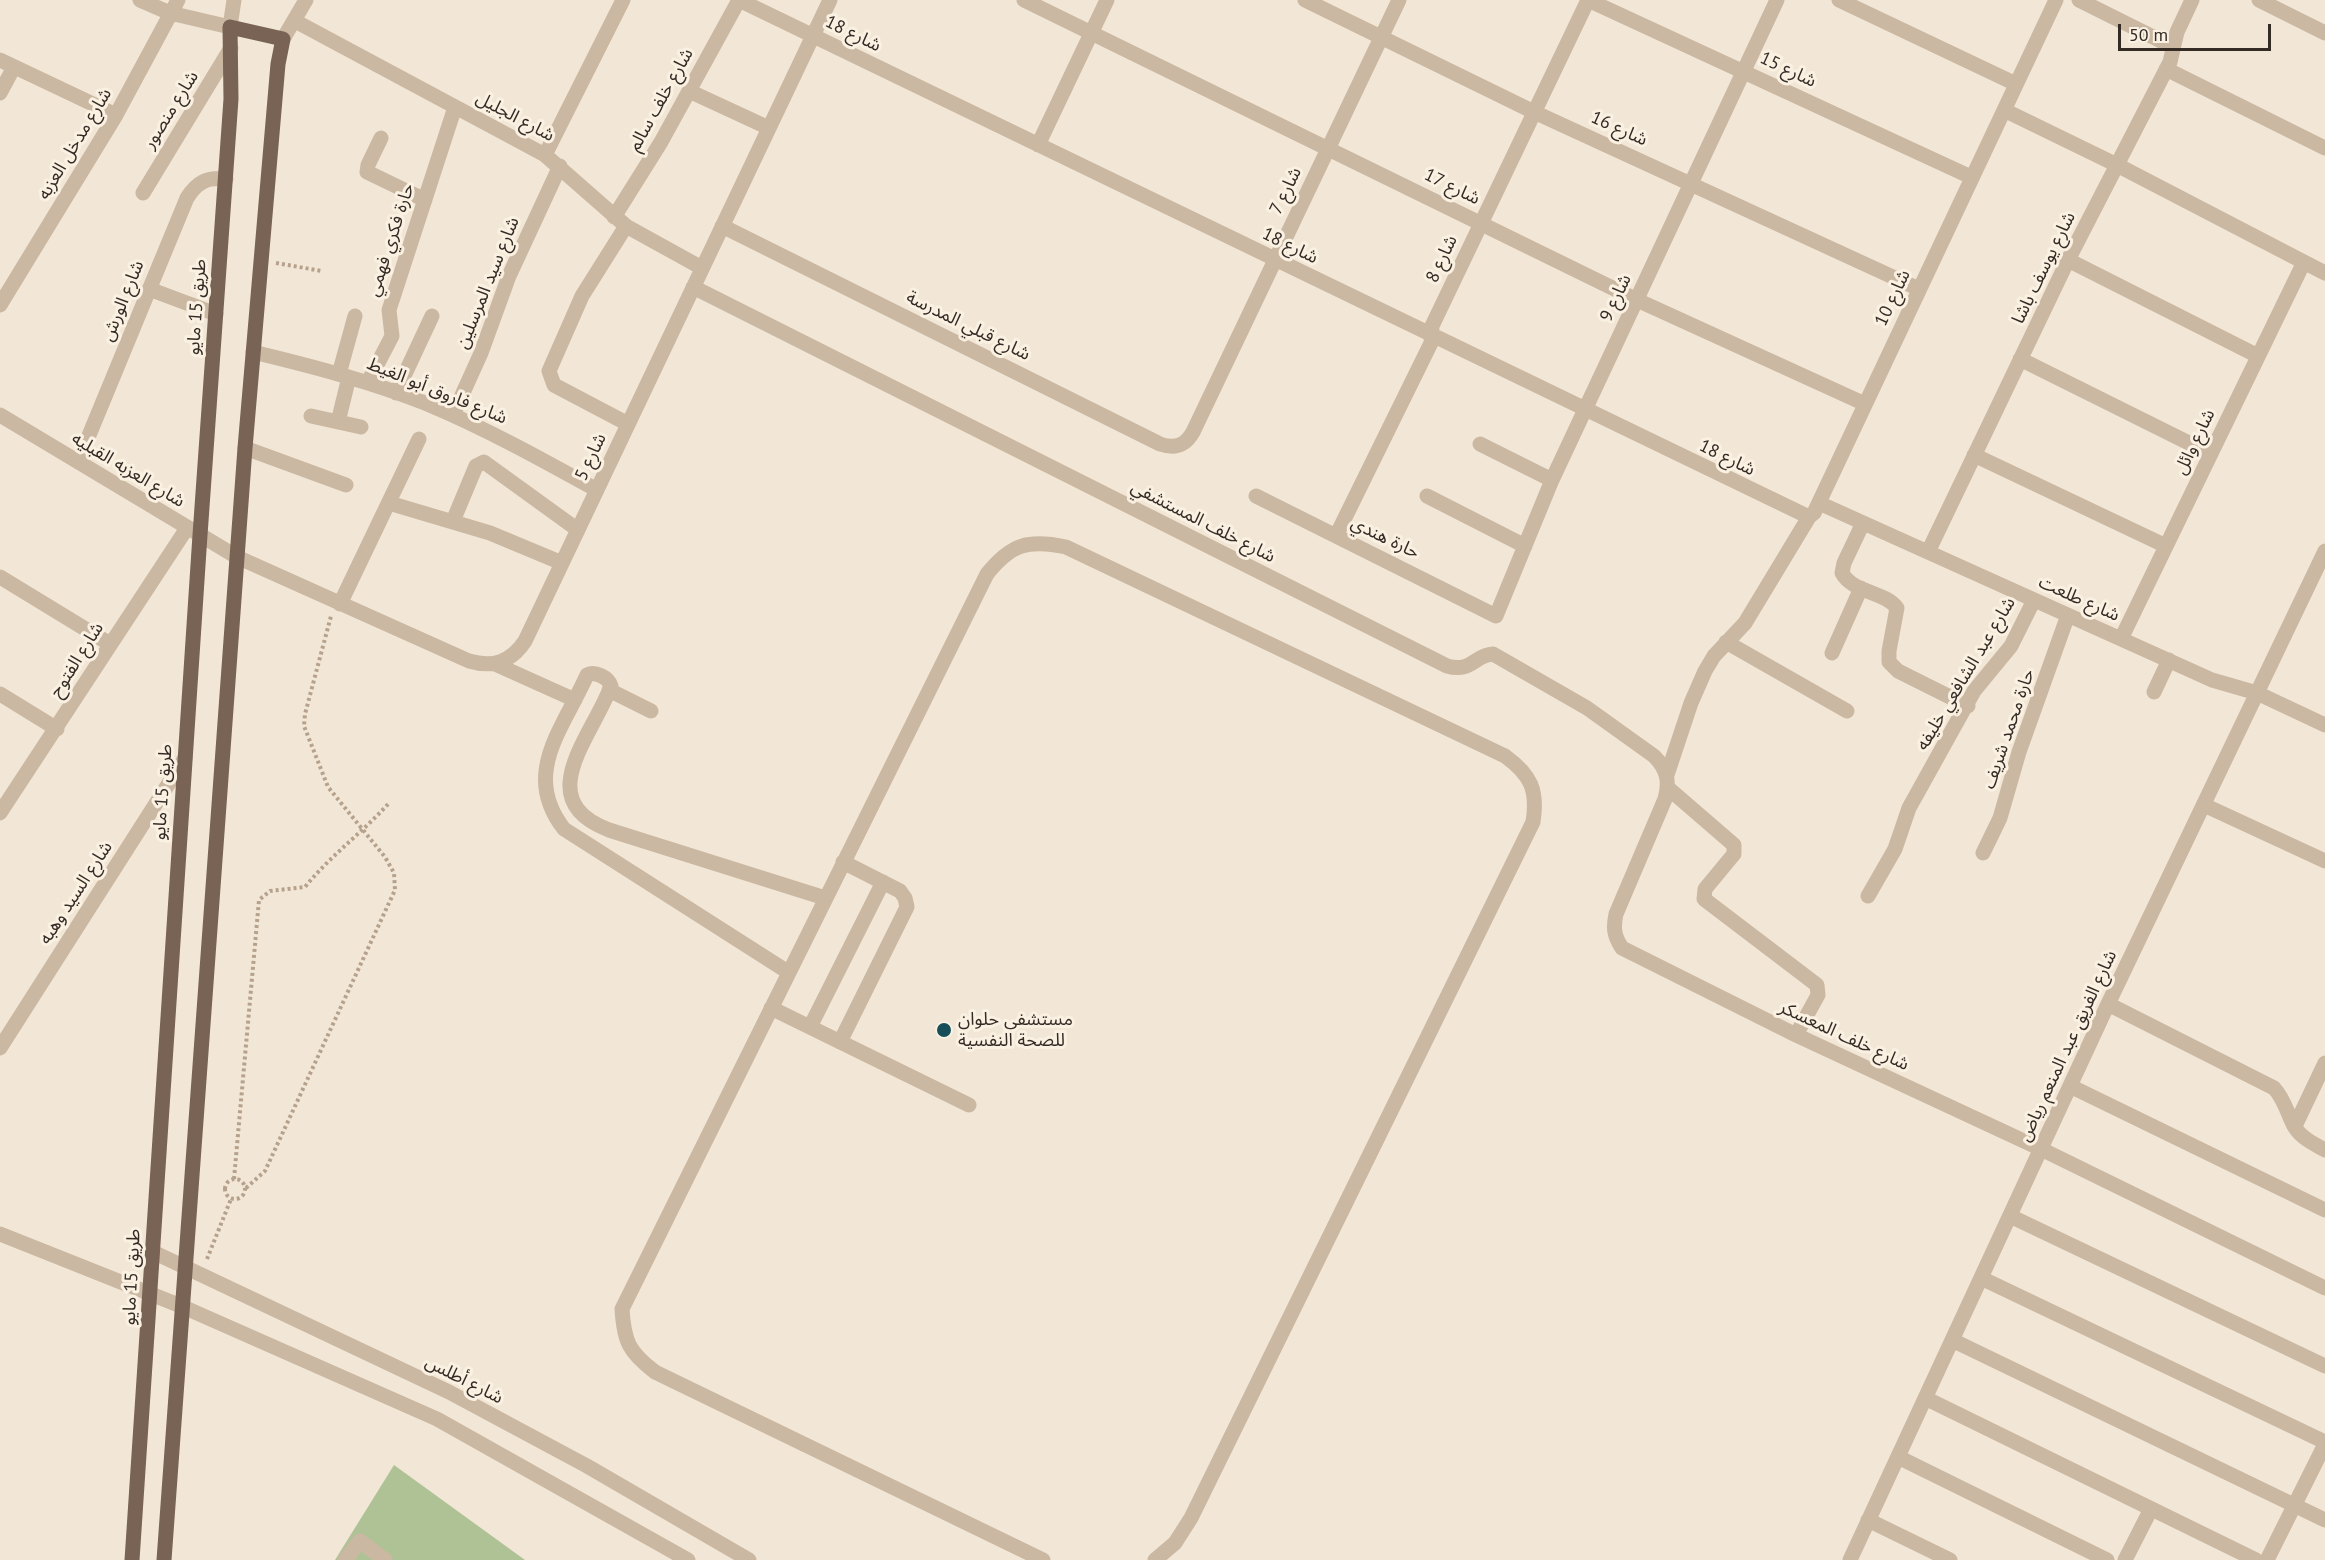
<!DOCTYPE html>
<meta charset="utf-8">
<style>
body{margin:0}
#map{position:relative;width:2325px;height:1560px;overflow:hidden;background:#f2e7d6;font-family:"PT Sans",sans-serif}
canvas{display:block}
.scale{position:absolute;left:2118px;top:24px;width:153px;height:27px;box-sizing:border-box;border:3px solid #342b25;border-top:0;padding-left:8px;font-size:18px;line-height:21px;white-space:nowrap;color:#342b25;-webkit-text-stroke:4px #faf1e2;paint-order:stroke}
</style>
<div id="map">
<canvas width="2325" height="1560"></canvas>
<div class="scale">50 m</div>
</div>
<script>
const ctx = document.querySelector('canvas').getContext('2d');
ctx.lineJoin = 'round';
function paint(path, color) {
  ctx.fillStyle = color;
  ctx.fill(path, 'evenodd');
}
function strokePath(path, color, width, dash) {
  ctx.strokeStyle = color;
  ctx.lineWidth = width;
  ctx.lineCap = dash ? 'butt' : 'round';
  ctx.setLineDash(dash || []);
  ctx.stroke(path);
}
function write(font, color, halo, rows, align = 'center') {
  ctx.font = font + ' "PT Sans","Noto Sans Arabic",sans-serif';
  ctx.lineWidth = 6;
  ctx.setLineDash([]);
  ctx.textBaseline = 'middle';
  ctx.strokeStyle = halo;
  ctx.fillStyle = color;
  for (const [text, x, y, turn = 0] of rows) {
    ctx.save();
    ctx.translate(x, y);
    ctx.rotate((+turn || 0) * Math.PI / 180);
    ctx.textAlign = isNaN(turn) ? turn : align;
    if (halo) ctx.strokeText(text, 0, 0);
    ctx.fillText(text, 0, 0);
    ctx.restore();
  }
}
const green = new Path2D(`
 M394,1465l131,95h-190z`);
const path = new Path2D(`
 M276,263l46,8
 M225 1189a10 10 0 1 1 20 0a10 10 0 1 1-20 0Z
 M234,1179l25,-279 11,-9 35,-4c25,-31 58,-55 84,-84
 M246,1188l19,-17 130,-281 -1,-17 -9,-16 -57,-70 -24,-61 1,-12 26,-98
 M207,1259l24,-60`);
const minor = new Path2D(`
 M140,0l30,13 60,14 4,-27
 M1024,0l613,300 228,104
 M1305,0l229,112 385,177
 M1839,0l177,84
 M2079,0l94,47
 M2259,0l66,33
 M295,21l250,134 81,71 76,42
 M283,39l23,-39
 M0,60l116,55
 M2166,69l159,79
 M689,91l80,37
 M0,93l14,-26
 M2004,110l113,55 208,108
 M381,138l-13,27 -1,7 58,28
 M1038,145l69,-145
 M545,155l78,-155
 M143,193l88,-145
 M614,217l47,-75 78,-142 1070,517 5,-4 242,-513
 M626,226l-44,70 -33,75 5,14 74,39
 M722,226l438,218c15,5 25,2 33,-12l206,-432
 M2068,260l190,96
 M693,287l754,379c25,7 27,-11 46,-12l94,54 67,48c13,13 16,25 11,43l-49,115c-3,14 -2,22 6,34l174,87 245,114 284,139
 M149,289l67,25
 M0,305l116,-190 62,-115
 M253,352c58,14 116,29 172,51 60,25 116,56 172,87
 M2020,359l191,95
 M339,374l16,-58
 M368,382l24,-46 -3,-26 66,-203
 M396,393l36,-77
 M0,415l237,142 232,104c24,7 42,1 56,-20l305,-641
 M453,415l28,-62 28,-77 51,-110
 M311,416l50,11
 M338,422l11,-45
 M1480,444l72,36
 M245,448l101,37
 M1974,455l192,91
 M78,462l109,-264c10,-16 20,-21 39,-19
 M1256,496l240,120 56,-136 225,-480
 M1427,496l98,50
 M389,503l101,30 72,30
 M1819,503l393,177 45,13 68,32
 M453,521l23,-55 8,-4 94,68
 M1863,523l-19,40 -2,10c11,20 42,18 55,35l-8,43v11l9,9 70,35
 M1336,536l95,-193 1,-17c52,-109 104,-217 156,-326l383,177
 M1928,552l140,-292 102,-198 7,-30 15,-32
 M0,577l110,67
 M340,604l79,-165
 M2121,639l183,-377
 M1726,642l121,69
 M1832,653l29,-65
 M495,664l80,36
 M609,690l42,21
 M2154,692l15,-32
 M0,694l57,35
 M1667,775l24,-72 14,-32 9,-15 31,-33 64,-106
 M1668,788l66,57v9l-29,35 -1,10 113,86 1,10 -22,40
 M2204,805l121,56
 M0,813l187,-285
 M1983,853l17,-35 19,-66 49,-137
 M1868,896l27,-47 14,-41 65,-117 37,-45 23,-46
 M788,972l-224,-143c-43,-55 -1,-100 23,-154 8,-4 21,2 24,11 -19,51 -81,114 -2,144l216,68
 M2108,1004l166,84c11,12 13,25 20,38 7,12 20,18 31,24
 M771,1008l198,97
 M810,1027l73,-145
 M840,1042l67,-135 -2,-9 -5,-7 -57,-29
 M0,1048l185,-290
 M2070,1086l255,124
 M2295,1126l30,-63
 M2010,1216l315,150
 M0,1234l181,72 256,113 251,141
 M153,1252l296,140 138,74 162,94
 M1981,1278l344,164
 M1952,1340l373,180
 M1925,1398l331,162
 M1898,1457l209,103
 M1868,1520l82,40
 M345,1560l15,-19 25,19
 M1043,1560l-388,-188c-26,-20 -31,-30 -33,-63l365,-735c24,-30 41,-35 79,-27l439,209c26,19 33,34 28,66l-342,696 -16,25 -20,17
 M1850,1560l258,-556 217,-453
 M2125,1560l26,-51
 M2267,1560l58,-116`);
const major = new Path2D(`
 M132,1560l68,-1025 31,-436 -1,-72 53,12 -5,25 -33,384 -81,1112`);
const markers = [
 [944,1030,8,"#184e58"]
];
const streetNames = [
 ["شارع 18",853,34,26],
 ["شارع 15",1788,70,25],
 ["شارع خلف سالم",661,100,-61],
 ["شارع منصور",171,110,-58],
 ["شارع الجليل",515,117,28],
 ["شارع 16",1619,129,24],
 ["شارع مدخل العزبه",75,144,-59],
 ["شارع 17",1452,187,26],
 ["شارع 7",1286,191,-64],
 ["حارة فكري فهمي",391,240,-72],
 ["شارع 18",1290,246,26],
 ["شارع 8",1442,259,-65],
 ["شارع يوسف باشا",2044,268,-64],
 ["شارع سيد المرسلين",488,283,-68],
 ["شارع 9",1616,298,-65],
 ["شارع 10",1893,298,-65],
 ["شارع الورش",123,301,-68],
 ["طريق 15 مايو",197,307,-86],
 ["شارع قبلي المدرسة",968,326,26],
 ["شارع فاروق أبو الغيط",437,391,22],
 ["شارع وائل",2195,442,-64],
 ["شارع 5",591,457,-65],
 ["شارع 18",1727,458,26],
 ["شارع العزبه القبليه",128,470,31],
 ["شارع خلف المستشفي",1203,522,27],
 ["حارة هندي",1385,538,26],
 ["شارع طلعت",2079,599,24],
 ["شارع الفتوح",77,660,-58],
 ["شارع عبد الشافعي خليفه",1966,674,-59],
 ["حارة محمد شريف",2009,729,-71],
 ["طريق 15 مايو",163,792,-86],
 ["شارع السيد وهبه",76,893,-57],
 ["شارع خلف المعسكر",1844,1036,25],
 ["شارع الفريق عبد المنعم رياض",2068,1046,-65],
 ["طريق 15 مايو",132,1277,-87],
 ["شارع أطلس",464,1380,27]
];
const poiNames = [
 ["مستشفي حلوان",958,1020],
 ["للصحة النفسية",958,1041]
];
paint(green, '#afc295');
strokePath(path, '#b6a28c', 4, [3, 3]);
strokePath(minor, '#cbb8a2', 15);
strokePath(major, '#786354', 15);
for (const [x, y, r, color] of markers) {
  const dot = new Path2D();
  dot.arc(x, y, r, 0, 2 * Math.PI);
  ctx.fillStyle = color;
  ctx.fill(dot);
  strokePath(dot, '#faf1e2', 2);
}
write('18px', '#342b25', '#faf1e2', streetNames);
write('18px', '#342b25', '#faf1e2', poiNames, 'left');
</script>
